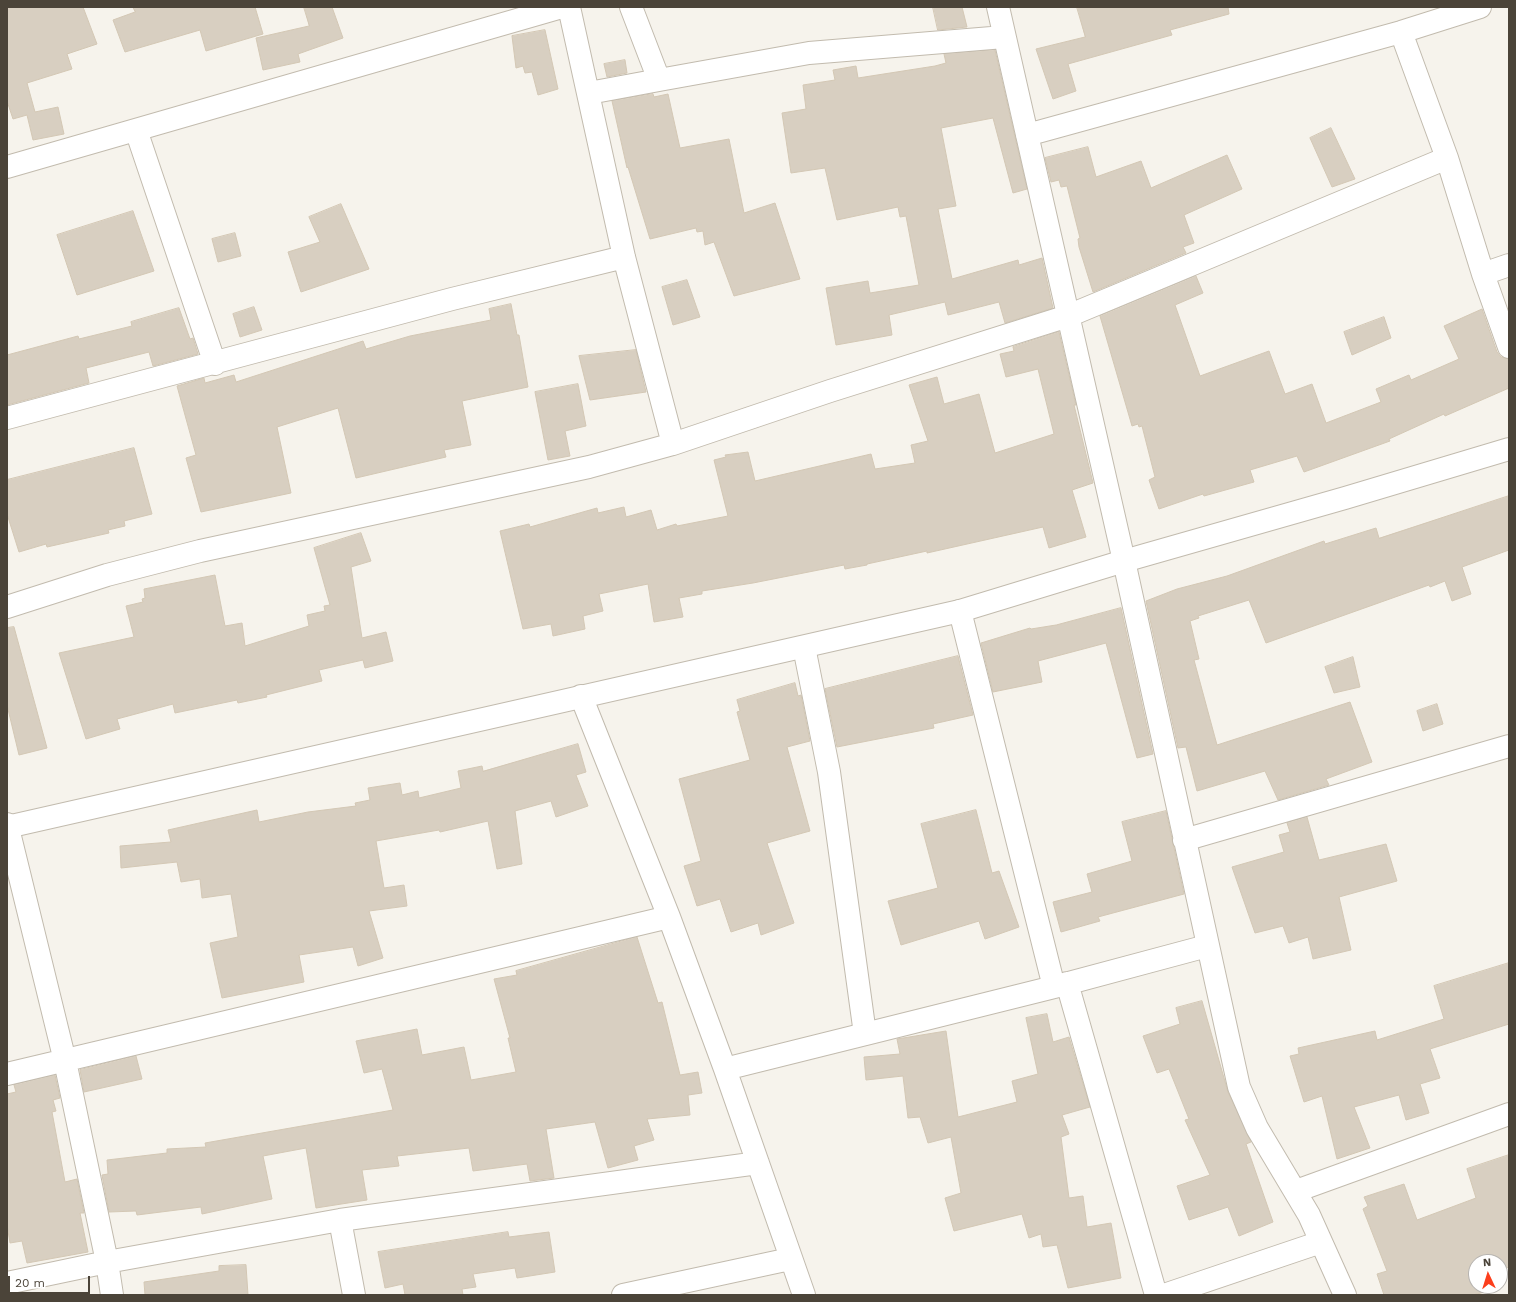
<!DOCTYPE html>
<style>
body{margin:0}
#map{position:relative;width:1516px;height:1302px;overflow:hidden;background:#f6f3ec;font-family:"Work Sans",sans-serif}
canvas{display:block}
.frame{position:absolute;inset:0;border:8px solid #4b4439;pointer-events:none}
.north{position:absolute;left:1468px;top:1254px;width:40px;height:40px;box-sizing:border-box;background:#fff;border:1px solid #b7b4b0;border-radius:50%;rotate:356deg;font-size:11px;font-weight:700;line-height:16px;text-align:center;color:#4b4439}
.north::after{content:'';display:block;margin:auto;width:14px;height:18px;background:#fc3f1d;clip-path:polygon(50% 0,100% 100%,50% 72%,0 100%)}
.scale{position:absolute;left:8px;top:1276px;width:82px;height:18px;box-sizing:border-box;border:2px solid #4b4439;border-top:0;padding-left:5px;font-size:12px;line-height:14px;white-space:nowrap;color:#4b4439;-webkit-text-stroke:3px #fff;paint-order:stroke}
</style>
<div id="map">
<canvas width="1516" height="1302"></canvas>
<div class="frame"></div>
<div class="north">N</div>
<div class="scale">20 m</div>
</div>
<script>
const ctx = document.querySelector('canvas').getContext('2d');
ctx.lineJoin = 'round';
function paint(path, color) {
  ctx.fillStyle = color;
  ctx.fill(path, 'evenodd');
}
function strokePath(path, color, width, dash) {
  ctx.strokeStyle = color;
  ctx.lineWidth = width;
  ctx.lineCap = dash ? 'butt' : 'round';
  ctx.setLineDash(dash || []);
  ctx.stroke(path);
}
const building = new Path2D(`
 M7,7h76l14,37 -30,10 5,15 -45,14 8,29 23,-5 6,27 -31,6 -6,-25 -14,4 -6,-18z
 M133,7h122l8,27 -57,17 -6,-21 -75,22 -12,-32 22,-8z
 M304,7h28l11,31 -45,16 2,8 -37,8 -7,-32 53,-12z
 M933,7h29l5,20 -29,3z
 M1077,7h151l1,7 -59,16 2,5 -104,29 8,27 -23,8 -17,-50 49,-12z
 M545,30l13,59 -20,6 -6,-23 -7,1 -2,-7 -7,2 -4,-32z
 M995,50l32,139 -14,4 -20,-75 -52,10 15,78 -18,3 14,70 66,-19 1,5 23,-7 11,50 -48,15 -6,-21 -51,13 -3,-13 -56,13 3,20 -56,10 -10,-57 42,-7 2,12 49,-8 -13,-69 -6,1 -2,-10 -61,13 -12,-52 -34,5 -9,-60 24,-4 -3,-24 32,-5 -2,-10 23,-4 2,12 77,-12 11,-3 -2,-9z
 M625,60l2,13 -20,4 -3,-13z
 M653,94l1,3 14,-3 12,54 49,-9 15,74 31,-10 25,76 -66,17 -20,-54 -9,3 -2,-14 -6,1 -1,-4 -46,11 -22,-72 -1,1 -15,-67z
 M1331,128l24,51 -23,8 -22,-49z
 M1088,147l8,30 45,-16 10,27 76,-33 15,34 -58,26 10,28 -11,4 3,6 -93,39 -14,-45 -1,-8 2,-1 -13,-52 -6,1 -2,-7 -8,2 -6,-24z
 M341,204l28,65 -68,23 -13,-40 32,-10 -11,-25z
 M133,211l21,60 -77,24 -20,-60z
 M235,233l6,23 -23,6 -6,-23z
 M1196,276l7,17 -28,12 25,71 69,-25 16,43 27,-10 14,39 55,-21 -5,-13 33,-14 2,5 48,-21 -15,-33 38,-17 15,43 4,5 8,2v29l-64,28 -1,-2 -55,25 1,2 -86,31 -7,-16 -47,14 4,12 -50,14 -1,-2 -44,15 -10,-29 6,-3 -13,-51 -3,1 -1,-3 -6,2 -32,-110z
 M687,280l13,37 -27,8 -11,-38z
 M511,304l6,31h2l9,52 -66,14 9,44 -27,5 2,7 -90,21 -18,-70 -61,19 14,66 -90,19 -15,-54 10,-3 -19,-69 27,-8 1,5 29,-8 2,7 127,-41 3,8 44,-13 81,-16 -2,-11z
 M254,307l8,23 -22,7 -7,-23z
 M179,308l11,31 3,-1 5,16 -45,12 -4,-14 -63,16 3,15 -82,22v-50l71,-19 1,3 53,-13 -1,-4z
 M1384,317l7,21 -39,17 -8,-23z
 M1059,332l17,73h-2l19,78 -21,7 14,47 -37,11 -6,-21 -116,26v-2l-60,13v1l-22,4 -1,-4 -91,18 -51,8v3l-23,4 4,19 -29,5 -6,-38 -49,10 4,17 -20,5 2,13 -32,7 -2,-12 -28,5 -23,-98 29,-7 1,3 67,-19 1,5 26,-6 2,10 25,-7 6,20 19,-6 1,2 51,-10 -14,-56 12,-3 -1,-2 23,-3 7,29 116,-27 4,15 40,-6 -4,-18 17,-4 -19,-56 28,-8 7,27 35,-10 16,59 59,-19 -16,-65 -32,8 -6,-23 14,-3 -1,-4z
 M636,350l10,42 -56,8 -11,-44z
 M578,384l8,42 -21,5 5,25 -22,4 -13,-68z
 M134,448l18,66 -28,7 1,5 -17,4 1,3 -62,14 -1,-3 -27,8 -12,-38v-34z
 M1509,496v54l-47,17 9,27 -19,7 -7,-20 -15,6 -1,-2 -163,58 -17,-43 -51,16 1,2 -9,3 9,38 -5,1 23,85 133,-43 22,60 -46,17 3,6 -51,15 -13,-29 -68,20 -11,-44 -8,1 -32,-147 31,-12 50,-13 97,-35 1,3 51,-16 3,10z
 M361,533l10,28 -20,6 11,71 24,-6 7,29 -28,7 -2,-8 -44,10 3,11 -56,14 1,2 -29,6 -1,-3 -62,13 -2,-9 -56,15 3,10 -34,10 -27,-86 75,-16 -8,-31 17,-4 -1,-3 3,-1 -1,-9 71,-14 10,51 17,-3 3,23 64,-20 -2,-11 18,-4 -1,-5 6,-1 -16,-57z
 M1121,608l32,146 -16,4 -31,-115 -68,18 4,21 -49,10 -12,-49 49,-15 1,1 25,-4z
 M14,627l33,121 -28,7 -12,-50v-77z
 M958,656l15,59 -40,9 1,4 -97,19 -12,-58z
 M1353,657l7,30 -26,6 -9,-26z
 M795,683l3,13 3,-1 9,46 -23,6 23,84 -43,12 27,80 -33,12 -3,-12 -27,9 -11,-33 -23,7 -13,-40 17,-5 -22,-82 71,-19 -13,-48 3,-1 -3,-11z
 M1437,704l6,20 -20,7 -6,-20z
 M578,744l8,28 -10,3 12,31 -32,11 -5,-16 -36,10 7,53 -25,5 -9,-48 -48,11 -1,-2 -63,11 8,47 20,-3 3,21 -38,5 14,47 -25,8 -5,-19 -54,8 5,27 -82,16 -12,-55 28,-6 -7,-43 -29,4 -2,-19 -19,3 -4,-20 -56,6 -1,-22 51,-4 -3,-12 89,-20 2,12 49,-10 48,-6 -1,-3 15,-3 -2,-12 32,-5 2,12 16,-4 1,7 42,-10 -3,-17 24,-5 1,5z
 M976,810l16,63 7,-2 20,56 -34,12 -6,-18 -78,24 -13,-44 50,-13 -17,-64z
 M1166,811l18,83 -86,23 2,4 -39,11 -8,-30 39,-10 -5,-18 45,-13 -10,-39z
 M1307,817l12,43 67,-16 11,37 -58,16 12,53 -38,9 -5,-22 -19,6 -6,-17 -28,7 -23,-66 52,-15 -5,-17 11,-3 -3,-9z
 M637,937l21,66 4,-1 18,73 18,-3 4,21 -14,2 2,20 -43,4 7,21 -20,6 4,14 -30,8 -13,-46 -49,7 8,49 -24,3 -3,-17 -54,7 -4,-23 -72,8 2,10 -37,4 5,30 -51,8 -10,-60 -43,8 9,43 -70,15 -1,-7 -64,8 -1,-4 -27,1 -7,-37 6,-1 -1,-14 60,-7v-4l39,-2 -1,-4 188,-33 -11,-41 -18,4 -8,-32 61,-12 5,26 42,-8 7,33 45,-8 -8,-34h2l-16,-59 23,-4 -1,-4z
 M1509,963v61l-79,25 10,29 -20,6 9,29 -23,7 -7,-25 -45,12 16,41 -33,11 -15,-63 -18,6 -14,-46 9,-2 -1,-6 77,-17 2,9 67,-21 -10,-33z
 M1202,1001l26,91 23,50 -5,2 27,78 -34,14 -11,-29 -39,13 -12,-34 33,-11 -25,-55 4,-1 -20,-50 -12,4 -14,-37 37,-12 -4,-16z
 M1047,1014l6,28 16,-5 21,70 -28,8 7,19 -8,3 8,61 14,-2 4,31 24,-4 10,55 -53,10 -11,-43 -14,2 -2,-13 -12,4 -7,-24 -68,17 -9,-33 16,-5 -10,-56 -23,6 -8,-26 -12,1 -5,-42 -37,4 -2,-23 36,-3 -3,-15 49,-8 12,86 59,-15 -5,-21 26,-7 -12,-56z
 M136,1056l6,23 -58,13 -4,-22z
 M55,1075l5,23 -7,2 3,11 -4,1 13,70 12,-3 7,34h-4l8,39 -61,11 -5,-22 -12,2 -3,-18v-131l9,-2 -2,-7z
 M1509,1155v112l-9,3v-8h-24v24h7l2,6 -12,3h-89l-7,-21 10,-3 -24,-62 5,-3 -4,-9 40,-13 13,36 59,-22 -9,-29z
 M508,1232l1,5 40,-5 6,40 -38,6 -2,-10 -42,6 3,13 -14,2 1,6h-58l-2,-11 -18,4 -7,-36z
 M246,1265l2,30h-103l-1,-13 75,-11v-5z`);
const minor = new Path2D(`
 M569,7l55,250 49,187
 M631,7l28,73 150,-27 195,-16
 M998,7l126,554 115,526 18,41 52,87 36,80
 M1401,32l46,126 36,116 26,73
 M589,93l70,-13
 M136,130l79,234
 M1027,135l374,-103 79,-25
 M7,167l555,-160
 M1483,274l26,-9
 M7,418l445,-119 172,-42
 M7,607l100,-32 93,-24 389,-84 84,-23 157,-53 238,-75 379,-158
 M960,611l94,376
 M804,647l25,125 36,262
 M581,696l88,221 56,152 79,226
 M7,824l58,237 42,201 5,33
 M1184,840l325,-94
 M1067,983l89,312
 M725,1069l329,-82 153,-41
 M7,1074l662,-157
 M1296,1191l213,-77
 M340,1220l14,75
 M7,1283l100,-21 233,-42 418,-57
 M623,1295l167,-36
 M1164,1295l157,-53`);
const tertiary = new Path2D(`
 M7,827l953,-216 164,-50 221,-63 164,-49`);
paint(building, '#d8cfc1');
strokePath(building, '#d3c7b4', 1);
strokePath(minor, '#c2bbae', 24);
strokePath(tertiary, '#c2bbae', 24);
strokePath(minor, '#fff', 22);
strokePath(tertiary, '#fff', 22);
</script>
